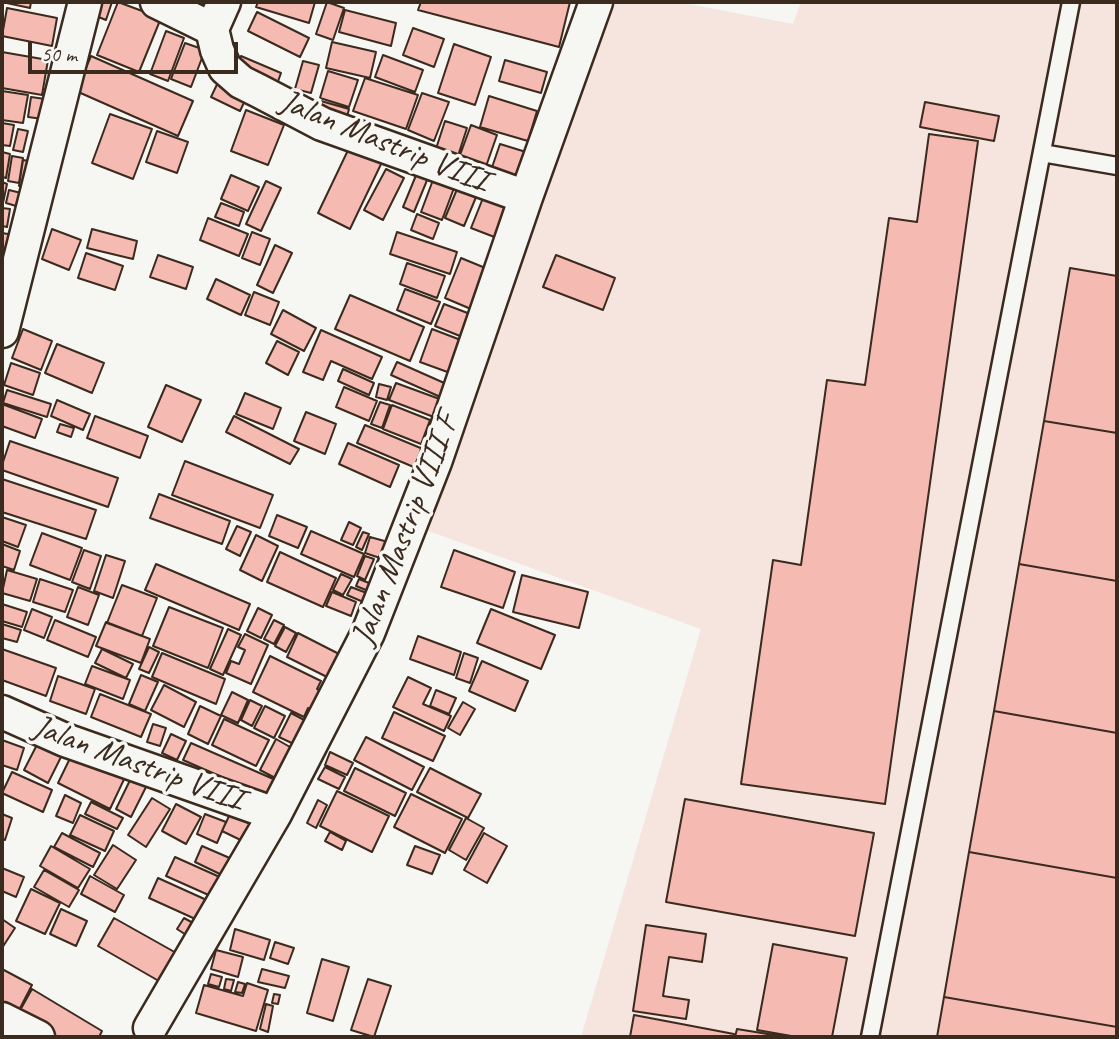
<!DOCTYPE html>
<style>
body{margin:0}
#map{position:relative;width:1119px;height:1039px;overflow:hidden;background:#f6f6f2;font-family:Caveat,sans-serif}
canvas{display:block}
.frame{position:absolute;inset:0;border:4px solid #3b2a1e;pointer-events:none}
.scale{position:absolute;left:28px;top:42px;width:210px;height:32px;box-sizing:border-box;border:4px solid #3b2a1e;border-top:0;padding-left:9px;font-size:21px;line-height:24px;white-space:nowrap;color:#3b2a1e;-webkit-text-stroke:5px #f6f6f2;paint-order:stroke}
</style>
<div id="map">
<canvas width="1119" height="1039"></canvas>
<div class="frame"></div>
<div class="scale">50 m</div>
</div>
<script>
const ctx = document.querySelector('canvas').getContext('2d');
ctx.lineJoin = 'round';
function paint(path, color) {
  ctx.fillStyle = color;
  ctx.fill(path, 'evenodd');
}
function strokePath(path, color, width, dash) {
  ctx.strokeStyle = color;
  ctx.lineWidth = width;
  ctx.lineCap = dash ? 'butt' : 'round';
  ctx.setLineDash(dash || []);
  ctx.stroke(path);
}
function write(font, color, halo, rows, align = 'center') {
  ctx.font = font + ' Caveat,sans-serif';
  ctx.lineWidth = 7;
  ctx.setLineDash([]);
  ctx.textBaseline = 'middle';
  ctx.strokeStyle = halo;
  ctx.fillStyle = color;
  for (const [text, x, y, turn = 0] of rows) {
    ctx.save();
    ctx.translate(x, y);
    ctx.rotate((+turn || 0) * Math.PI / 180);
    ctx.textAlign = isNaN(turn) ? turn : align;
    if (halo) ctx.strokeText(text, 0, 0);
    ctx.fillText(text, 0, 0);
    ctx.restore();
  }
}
const built = new Path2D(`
 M600,2h78l115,22 8,-22h316v1035h-536l120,-408 -278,-100z`);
const building = new Path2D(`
 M2,2h29l-1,6z
 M95,2h17l-6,18 -15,-6z
 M118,2l43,16 -22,54 -42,-17z
 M258,2h57l-6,21 -53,-16z
 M327,2l17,6 -11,32 -17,-6z
 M421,2h149l-11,45 -141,-37z
 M7,8l50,10 -5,28 -50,-10z
 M345,10l51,13 -5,23 -52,-14z
 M257,12l52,26 -9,19 -52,-26z
 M413,28l31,11 -10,28 -31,-12z
 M166,31l18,7 -16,43 -18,-7z
 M332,42l44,10 -6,26 -44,-10z
 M185,43l20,7 -14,37 -20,-8z
 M454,44l37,13 -16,48 -37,-12z
 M2,52l46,8 -6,35 -40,-7z
 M383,55l40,15 -8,22 -40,-15z
 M91,56l102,45 -15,35 -102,-45z
 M241,56l40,17 -5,14 -41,-17z
 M505,60l42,12 -6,21 -42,-12z
 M303,61l16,4 -8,28 -16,-4z
 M328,71l30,9 -9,27 -29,-9z
 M221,76l29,14 -10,21 -29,-14z
 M365,78l53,17 -12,34 -53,-18z
 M2,91l26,4 -5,28 -21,-3z
 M422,93l27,9 -15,39 -26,-11z
 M489,96l48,15 -9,30 -48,-14z
 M31,97l21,3 -2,20 -22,-3z
 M321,101l28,8 -2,8 -29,-8z
 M925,102l74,14 -5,25 -74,-14z
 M246,110l38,15 -16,40 -37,-14z
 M110,114l42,15 -19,50 -41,-16z
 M445,121l22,7 -12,37 -22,-7z
 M2,123l12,2 -4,21 -8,-1z
 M471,125l26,10 -14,40 -27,-9z
 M18,129l10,2 -5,21 -10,-2z
 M157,131l31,11 -11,31 -31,-11z
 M929,134l49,7 -93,663 -144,-20 32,-224 28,5 26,-185 38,5 24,-167 28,4z
 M500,144l26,8 -11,36 -27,-9z
 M350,146l32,16 -32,67 -32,-16z
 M2,152l8,2 -4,24 -4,-1z
 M12,156l11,2 -4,25 -11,-2z
 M23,160l18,3 -4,26 -18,-3z
 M419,168l11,5 -16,39 -11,-5z
 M386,169l18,9 -21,42 -19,-10z
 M436,172l21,8 -15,40 -21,-8z
 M231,175l28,12 -11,24 -27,-12z
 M266,181l15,7 -20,43 -15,-7z
 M2,182l5,2 -4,19 -1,-1z
 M460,182l19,8 -15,36 -19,-8z
 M487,188l27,11 -17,39 -26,-10z
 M9,190l20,5 -3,14 -20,-6z
 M221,203l23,9 -5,14 -24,-9z
 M2,208l8,1 -3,18 -5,-1z
 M417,214l22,9 -6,16 -22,-9z
 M208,218l40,16 -9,22 -39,-16z
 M52,229l29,11 -12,30 -27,-11z
 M92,229l45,12 -4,18 -46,-11z
 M252,232l18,7 -10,26 -18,-7z
 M397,232l60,20 -7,22 -60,-20z
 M2,233l12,2 -5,26 -7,-1z
 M275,245l17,8 -19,40 -16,-8z
 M86,253l37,13 -8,24 -37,-12z
 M158,255l35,12 -7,22 -36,-12z
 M556,255l59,23 -12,32 -60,-23z
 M461,258l34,14 -17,40 -33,-14z
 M407,263l38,13 -8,22 -37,-14z
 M1070,268l47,8v157l-73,-12z
 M216,279l34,16 -9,20 -34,-16z
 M405,289l35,13 -9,22 -34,-14z
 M254,292l25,10 -9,23 -25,-10z
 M350,295l74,32 -14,34 -75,-32z
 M444,304l34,13 -8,23 -35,-14z
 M283,310l33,18 -12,23 -33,-17z
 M23,329l29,12 -11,29 -29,-12z
 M432,329l34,13 -13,32 -33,-12z
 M321,330l61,27 -10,22 -41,-18 -8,19 -20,-8z
 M277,341l22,11 -11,23 -22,-12z
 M57,344l47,19 -12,30 -47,-20z
 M397,362l54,24 -6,13 -54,-24z
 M11,363l29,10 -7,22 -29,-10z
 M343,369l31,14 -5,12 -31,-14z
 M396,383l49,18 -6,18 -50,-19z
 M379,384l12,3 -4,13 -11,-3z
 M166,385l35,15 -19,42 -34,-15z
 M344,387l33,14 -8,20 -33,-14z
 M7,390l44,14 -4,13 -44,-14z
 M245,393l36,15 -8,21 -37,-15z
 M57,400l33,14 -7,16 -32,-14z
 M380,402l10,3 -8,23 -11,-4z
 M2,404l40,15 -7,19 -33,-12z
 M392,405l38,15 -9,24 -38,-15z
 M306,412l30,12 -11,30 -31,-13z
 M95,416l53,20 -8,22 -53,-20z
 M234,416l65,33 -9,15 -64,-32z
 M1044,421l73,12v148l-98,-17z
 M60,424l14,4 -3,9 -14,-5z
 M365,425l58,24 -7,19 -59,-25z
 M10,441l108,37 -10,29 -106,-37v-5z
 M348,443l51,22 -9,22 -51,-23z
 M185,461l88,34 -13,33 -88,-33z
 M2,479l94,31 -10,29 -84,-27z
 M159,494l71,27 -8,23 -72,-26z
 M277,515l30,12 -9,21 -29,-12z
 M2,517l24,8 -8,22 -16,-6z
 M349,522l12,6 -8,17 -12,-5z
 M237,526l14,6 -11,24 -14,-7z
 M311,531l53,23 -10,23 -53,-23z
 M363,532l6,2 -7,16 -6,-3z
 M42,533l40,15 -12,32 -40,-15z
 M256,535l22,11 -16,35 -22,-11z
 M370,537l18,5 -5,17 -18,-6z
 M2,544l18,7 -6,19 -12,-4z
 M84,550l17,6 -11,33 -18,-7z
 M454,550l61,22 -12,36 -62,-21z
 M280,552l56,26 -13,29 -56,-25z
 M106,555l19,6 -12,37 -19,-7z
 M365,556l9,3 -9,21 -8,-4z
 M156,564l94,40 -11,26 -94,-40z
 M1019,564l98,17v152l-123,-22z
 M7,570l30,9 -7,22 -28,-8z
 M341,574l11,5 -9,16 -10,-5z
 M522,575l66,17 -9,36 -66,-16z
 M40,579l33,11 -8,22 -32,-10z
 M359,579l15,6 -3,7 -15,-6z
 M122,585l35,13 -15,38 -35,-13z
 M78,587l21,8 -11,30 -21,-8z
 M351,587l21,8 -4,9 -21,-9z
 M332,592l24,10 -5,14 -25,-10z
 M2,604l25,8 -5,15 -20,-6z
 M169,607l54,21 -15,40 -55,-22z
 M258,608l14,7 -11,23 -14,-7z
 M32,609l20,8 -8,21 -20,-8z
 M491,609l64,26 -14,34 -64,-26z
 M55,620l41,17 -8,20 -41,-17z
 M274,620l10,5 -10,19 -10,-5z
 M106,622l44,17 -9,24 -45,-17z
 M2,624l19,6 -4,12 -15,-4z
 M285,627l11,6 -10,19 -11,-6z
 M228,629l13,6 -18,40 -13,-6z
 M298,633l45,23 -12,23 -44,-22z
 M245,634l23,11 -17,39 -25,-11 5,-12 8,3 6,-14 -7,-3z
 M418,636l43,16 -7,23 -44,-16z
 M149,647l10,5 -10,21 -10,-4z
 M2,649l54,19 -10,28 -44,-16z
 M102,649l31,15 -7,14 -31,-15z
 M162,653l63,26 -9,25 -64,-27z
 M464,653l14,5 -8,25 -14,-5z
 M270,656l51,25 -4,8 9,4 -10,19 -8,-4 -4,9 -51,-25z
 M482,661l46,20 -13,30 -46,-20z
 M92,666l38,14 -7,19 -38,-15z
 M141,675l17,7 -13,29 -16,-7z
 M58,676l37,13 -9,25 -36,-13z
 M408,677l23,11 -8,16 28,12 -7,15 -51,-24z
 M164,685l32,17 -12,25 -33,-17z
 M436,690l20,8 -7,16 -19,-8z
 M232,692l16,8 -10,23 -17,-8z
 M100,694l51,20 -10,23 -50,-20z
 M250,700l12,6 -10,20 -11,-6z
 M463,702l12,7 -15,26 -12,-7z
 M200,706l21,10 -13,28 -20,-10z
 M265,706l20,10 -11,22 -20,-10z
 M994,711l123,22v145l-148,-26z
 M394,712l51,24 -12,25 -51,-23z
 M291,713l19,10 -12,23 -19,-9z
 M224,719l45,21 -13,26 -44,-21z
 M153,724l13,4 -6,18 -13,-4z
 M171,734l15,7 -9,19 -15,-7z
 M42,735l24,12 -18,36 -24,-13z
 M366,737l58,30 -12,23 -58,-30z
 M276,739l21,12 -16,30 -21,-11z
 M2,740l22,8 -7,22 -15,-5z
 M191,743l96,42 -8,17 -96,-42z
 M75,748l52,25 -17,36 -52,-26z
 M330,752l23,11 -6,12 -22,-10z
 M325,767l20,10 -6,12 -21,-10z
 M355,768l51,25 -11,23 -51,-25z
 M430,768l51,26 -13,24 -51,-26z
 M12,772l40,18 -9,22 -41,-19z
 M133,774l16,7 -18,36 -15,-8z
 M337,791l52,25 -17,36 -52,-26z
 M411,794l51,25 -17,34 -51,-26z
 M65,795l16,8 -8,20 -17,-7z
 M152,798l18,11 -24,38 -18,-12z
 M685,799l189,34 -19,103 -189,-34z
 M318,800l9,5 -11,23 -9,-5z
 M91,802l32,16 -6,11 -32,-15z
 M176,804l25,13 -15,27 -24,-13z
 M2,814l10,4 -7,22 -3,-1z
 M205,814l21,8 -9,21 -20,-9z
 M230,814l33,16 -8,17 -33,-16z
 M80,815l34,16 -9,20 -35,-16z
 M466,818l18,10 -18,32 -17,-10z
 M330,832l16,9 -4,9 -17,-9z
 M62,833l38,20 -7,14 -39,-20z
 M484,833l23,13 -20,37 -23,-13z
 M113,845l23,15 -19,29 -23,-14z
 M51,846l39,23 -12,19 -38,-22z
 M202,846l30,13 -8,17 -29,-14z
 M415,846l25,9 -8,19 -25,-9z
 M969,852l148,26v149l-173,-30z
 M175,857l47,21 -9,19 -47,-21z
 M2,868l22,9 -8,20 -14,-6z
 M44,870l35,20 -10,17 -35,-20z
 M90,876l34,19 -9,17 -34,-18z
 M158,878l53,24 -9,20 -53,-24z
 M31,889l29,14 -15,31 -29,-13z
 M61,909l26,12 -11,25 -26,-12z
 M114,918l73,41 -16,29 -73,-42z
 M184,918l20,11 -7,13 -20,-13z
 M2,919l13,9 -13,20z
 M646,925l60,9 -4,28 -33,-5 -6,39 26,4 -3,19 -53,-8z
 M235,929l35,11 -6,20 -34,-10z
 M275,942l19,6 -6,16 -18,-6z
 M773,944l74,14 -15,79h-35l-40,-7z
 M216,950l27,7 -5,20 -27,-8z
 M322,959l27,8 -16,54 -26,-8z
 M2,969l30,16 -16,31 -14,-8z
 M262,969l27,7 -4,12 -27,-6z
 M211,974l11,3 -3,10 -11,-3z
 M226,979l8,1 -3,11 -7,-2z
 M368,979l23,7 -17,51 -23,-7z
 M238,982l7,2 -3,9 -7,-1z
 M247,983l21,7 -12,41 -60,-18 8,-28 39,11z
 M32,989l70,42 -3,6h-43l-38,-23z
 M274,994l6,1 -2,9 -6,-1z
 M944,997l173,30v10h-180z
 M266,1004l7,2 -5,26 -8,-3z
 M634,1015l100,19 -1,3h-103z
 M737,1029l49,8h-51z`);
const lane = new Path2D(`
 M1042,153l75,13
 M870,1037l201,-1035`);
const street = new Path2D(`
 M157,2l55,27 5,21 8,18 16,14 18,9 63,33 204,73
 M212,29l12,-27
 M2,331l83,-329
 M2,712l63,28 210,74
 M2,1019l36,18
 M150,1028l125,-214 93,-181 67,-171 91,-265 70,-195`);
const streetNames = [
 ["Jalan Mastrip VIII",384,142,22],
 ["Jalan Mastrip VIII F",406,530,-69],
 ["Jalan Mastrip VIII",138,764,20]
];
paint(built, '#f6e4df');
paint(building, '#f5bab2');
strokePath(building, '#3b2a1e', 2);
strokePath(lane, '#3b2a1e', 21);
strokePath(street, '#3b2a1e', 37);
strokePath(lane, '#f6f6f2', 16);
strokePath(street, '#f6f6f2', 32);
write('33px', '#3b2a1e', '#f6f6f2', streetNames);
</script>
